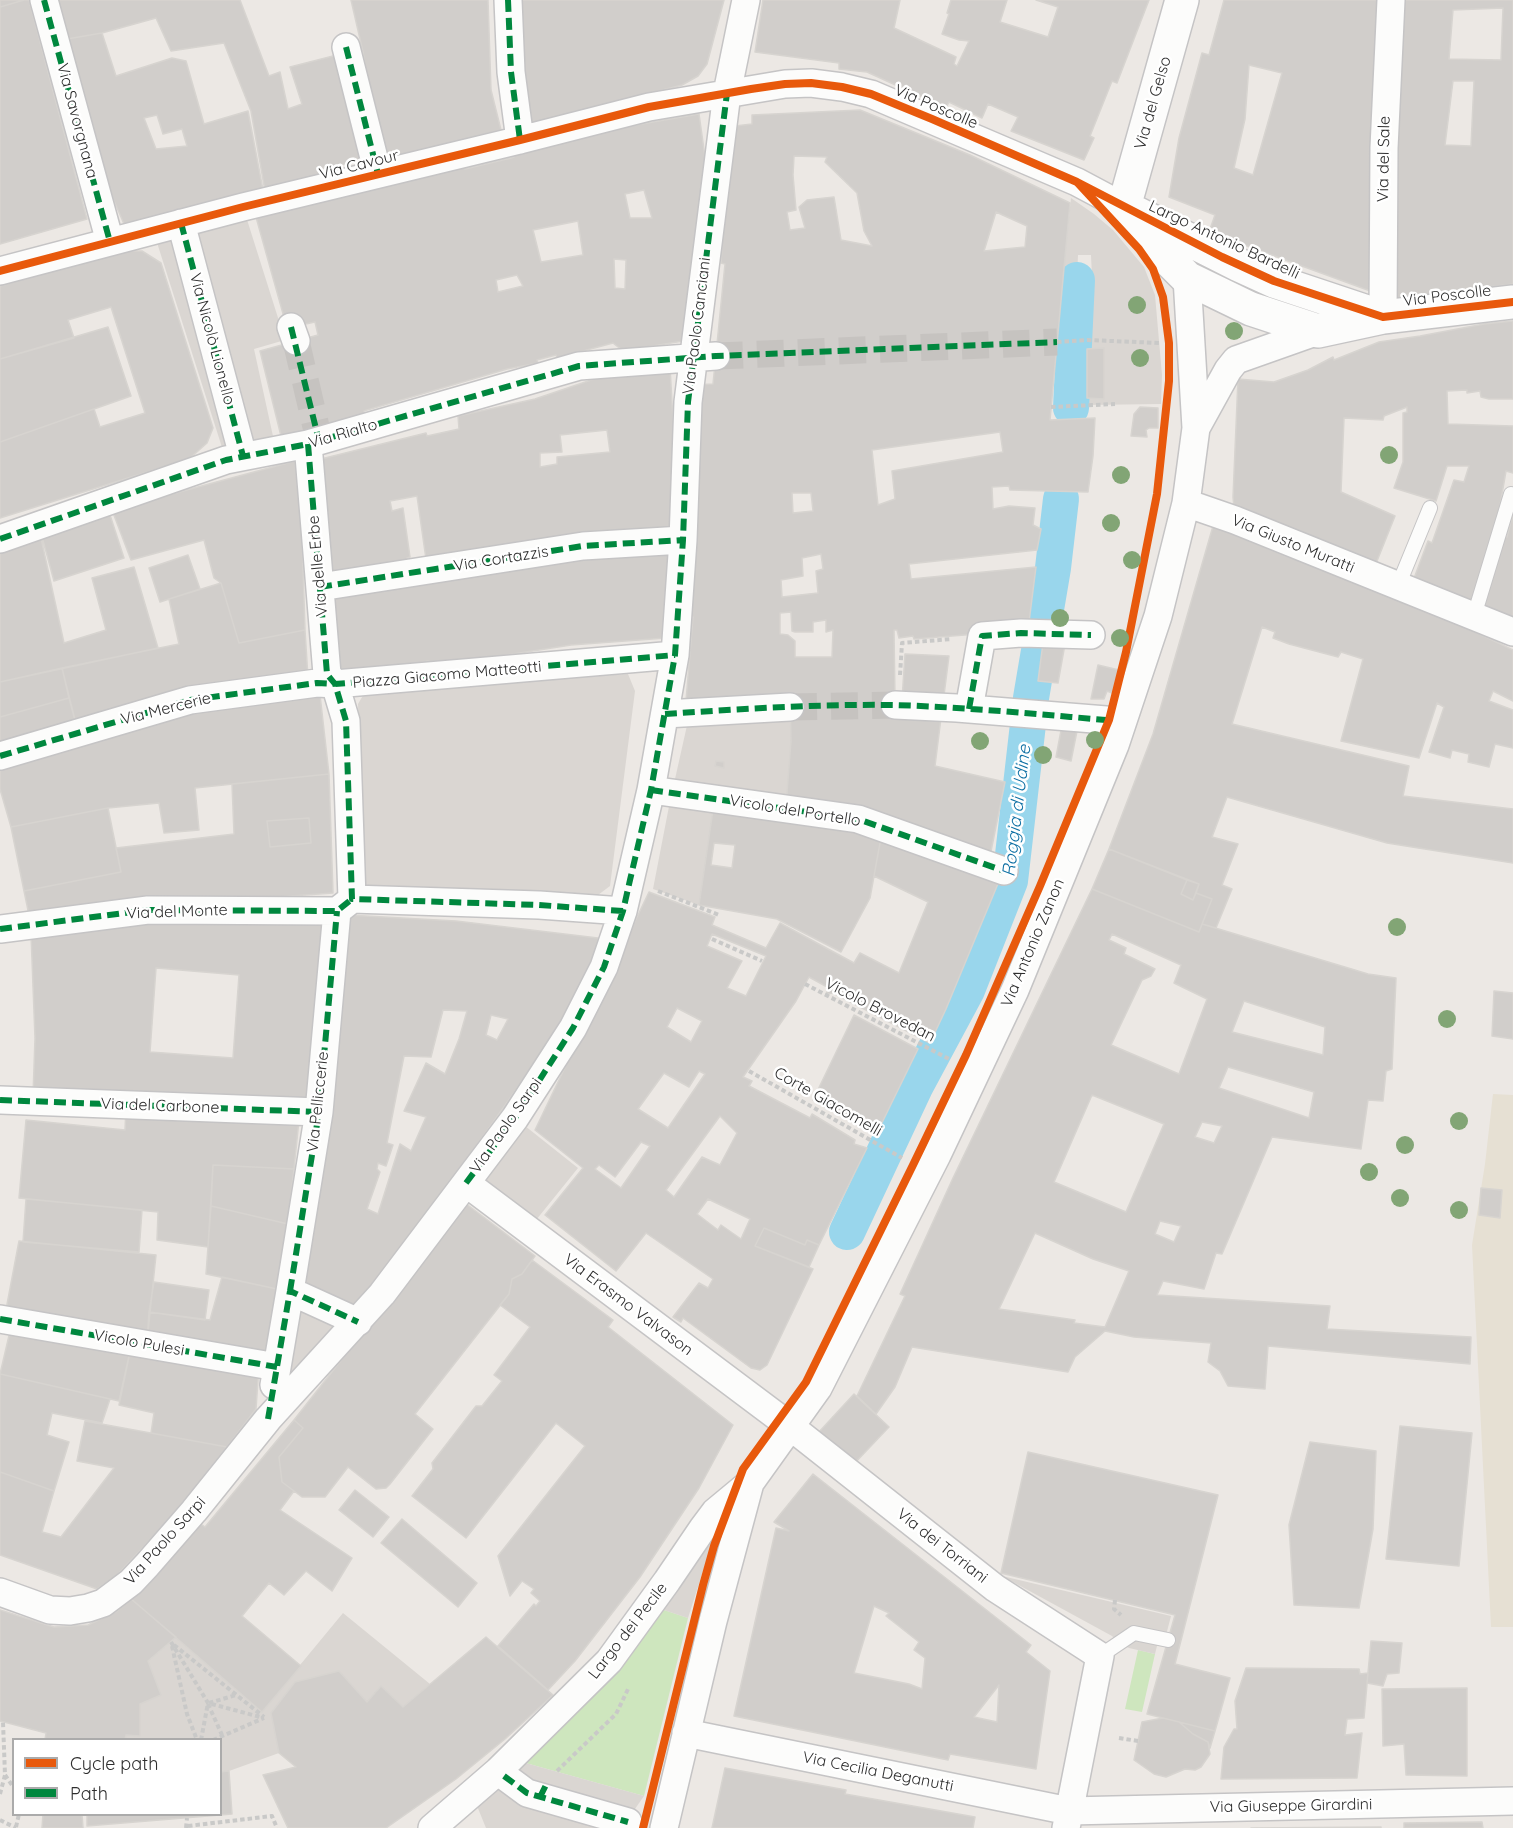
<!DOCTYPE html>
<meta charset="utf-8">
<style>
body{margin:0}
#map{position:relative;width:1513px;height:1828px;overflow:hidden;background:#ece8e4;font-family:Quicksand,sans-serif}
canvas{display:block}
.legend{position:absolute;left:12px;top:1738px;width:210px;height:78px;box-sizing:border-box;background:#fff;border:2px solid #ababab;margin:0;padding:8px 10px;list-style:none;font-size:18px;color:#2e2e2e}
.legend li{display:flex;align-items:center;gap:12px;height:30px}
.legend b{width:30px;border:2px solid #ababab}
</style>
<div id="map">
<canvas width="1513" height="1828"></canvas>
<ul class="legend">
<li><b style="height:8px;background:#e8590c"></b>Cycle path</li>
<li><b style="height:8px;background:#00873e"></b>Path</li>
</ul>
</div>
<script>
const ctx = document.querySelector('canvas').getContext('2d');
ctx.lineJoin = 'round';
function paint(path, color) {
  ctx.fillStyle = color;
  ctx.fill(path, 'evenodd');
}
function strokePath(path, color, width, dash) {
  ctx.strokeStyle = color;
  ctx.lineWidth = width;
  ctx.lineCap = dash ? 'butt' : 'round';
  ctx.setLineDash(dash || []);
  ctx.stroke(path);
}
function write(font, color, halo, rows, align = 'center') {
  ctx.font = font + ' Quicksand,sans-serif';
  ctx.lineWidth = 5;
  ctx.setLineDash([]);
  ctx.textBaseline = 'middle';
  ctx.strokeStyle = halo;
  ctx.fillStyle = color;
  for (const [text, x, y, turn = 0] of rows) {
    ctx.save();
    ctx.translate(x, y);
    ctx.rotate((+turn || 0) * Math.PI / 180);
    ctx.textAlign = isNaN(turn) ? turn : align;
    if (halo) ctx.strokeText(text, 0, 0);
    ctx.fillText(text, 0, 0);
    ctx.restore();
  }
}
const education = new Path2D(`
 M1493,1094l20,1v532h-22l-19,-382 13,-81z`);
const green = new Path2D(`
 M658,1608l30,10 -44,178 -122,-34z
 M1138,1650l17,4 -13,58 -17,-3z`);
const plaza = new Path2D(`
 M1071,198l23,16 19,16 31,37 11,28 7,80 -1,29 -74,1v-7h17v-50l-17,1 2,-70 -26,-2zM1078,255h13l1,21h-15z
 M243,207l42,133 -31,9 22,101 -50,10 -73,-230z
 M628,674l7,17 -25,195 -16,12 -225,-11 -7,-4 -4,-179 7,-12z
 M790,707l1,34 -5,64 -113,-17 17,-76z
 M671,796l43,7 -15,102 -46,-16z
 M515,1118l63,50 -50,62 -56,-43z
 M290,1291l68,31 -90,97z
 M718,1524l-30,94 -30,-10z
 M1002,1576l169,40 -6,23 -6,-1 -4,16 -26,-6 -10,-5 -7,-7z
 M343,1613l87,71 -27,23 -22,-21 -14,16 -28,-31 -44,11 -24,31 8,40 -50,18 -8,1 -1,-32h-95l1,-5 14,-31 8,-43 28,-24 86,74z
 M522,1762l122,34 -14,20 -4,12h-140l-11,-27z`);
const canal = new Path2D(`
 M1071,408l6,-128
 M847,1232l68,-145 52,-97 43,-109 21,-183 22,-130 8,-69`);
const building = new Path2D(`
 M0,0h24l-24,7z
 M24,0h5l58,219 -87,25v-237z
 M57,0h183l29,76 11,-4 8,37 14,-5 -12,-37 47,-12 29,105 -47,9v9l-54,13 -14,-80 -27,-68 -53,8 -15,-33 -54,15 -35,6z
 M351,0h137l3,90 10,40 -117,30 -10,-42 -11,-66z
 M521,0h203l-17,64 -9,12 -16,9 -150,39 -8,-20z
 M763,0h137l-6,28 62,29 -2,7 3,2 12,-25 -10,-1 -17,-6 7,-20 -2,-1 4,-13h56l-7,22 48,15 10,-30 -22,-7h113l-32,83 -5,-2 -22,55 4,2 -10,22 -73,-29 7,-14 -30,-13 -6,14 -33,-16 -3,6 -79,-36 -28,-3v-6l-84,-11z
 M1224,0h156l-7,292 -164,-60 6,-17 -46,-18 10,-59 23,-85 7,2zM1249,65l33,8 -29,102 -19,-7 11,-49z
 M1400,0h113v284l-124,16zM1503,8l-2,52 -52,-1 4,-49zM1453,81h21l-3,65 -26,-1z
 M102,33l14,43 56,-18 14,3 18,63 44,-13 15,79 -139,34 -25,-58 -32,-127zM157,115l6,19 19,-5 5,17 -31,3 -12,-31z
 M860,110l110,45 100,48 -20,217 45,-2 -2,38 -5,36 -78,-2 -1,-4 -17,1 1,22 16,-3 26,2 -2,17 8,4 -4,21 -128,14 2,15 125,-12 -8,63 -114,9 -1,-3 -14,2 -2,-8h-3l1,69 46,19 -6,48 70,16 -16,79 -203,-56 5,-64 -1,-45 -104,5 7,-84 -3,-1 4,-231 19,-1 12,-120 -4,-1 3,-50 11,-87 17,-2v-9zM794,156l33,1 -2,5 32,31 7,38 8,15 -31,-6 -7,-43 -27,3 -8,7 6,21 -15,2 -3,-18 9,-2 -3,-35zM996,212l31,14 -2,21 -41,4zM1000,432l3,20 -111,19 3,28 -17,6 -6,-55zM792,493h19l2,18 -20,2zM821,554l2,15 -7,2 2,22 -36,4 -1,-17 22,-4 -1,-18zM791,612l1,19 3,1h18v-10l13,-2v12l7,-2 -1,27h-37v-16l-7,-6 -8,-1v-21z
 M699,114l9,64 -25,163 -60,10 -10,-8 -56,15 -1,-3 -19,5 1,3 -31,6 -140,41 -3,1 2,12 -85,13 -21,-85 58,-16 -3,-13 -28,6 -31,-111 208,-51 1,3 46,-11 3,-1v-3l87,-23zM644,190l8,28h-22l-5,-24zM578,221l5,34 -42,7 -8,-32zM614,259l12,1 -1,29 -10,-1zM517,275l6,11 -25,6 -2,-12z
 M117,251h25l19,12 52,165 -6,15 -18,16 -189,59v-76l94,-33 6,18 45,-14 -34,-106 -43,13 6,18 -74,21v-73z
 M1513,321v78h-24l-8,-2 -1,-6 -13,2v-3l-20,1 1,33 65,2v47l-7,-2 -8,46 -26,84 -59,-20 15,-40 4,2 22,-63 10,2 5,-16h-22l-11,35 -42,-13 9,-26v-49l4,-1v-5l-23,9 -1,4 -39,-2 -3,74 54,24 -20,50 -141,-58 -1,-11 5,-118 36,3 34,-12 25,-13 1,3 45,-18 41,-6 64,-12z
 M108,327l23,69 -131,46v-83z
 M1104,348v51l-17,-1v-49z
 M670,367l9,159 -253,33 -9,-63 -27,5 2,10 11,-3 7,49 -3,1 2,10 -78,11 -14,-119 109,-27 1,3 32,-7 -1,-13 77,-17 71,-24zM607,430l3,22 -53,5v7l-17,3v-14l22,-1 -2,-17z
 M1140,407l18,1v20h-9l-3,2 1,7 -16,-1 3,-22z
 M295,461l7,75 3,94 -66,13 -18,-60 -7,-5 -10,-38 -73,20 -19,-50z
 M1513,513v104l-29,-10 20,-71 3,1z
 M110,515l14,43 -70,23 -12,-44z
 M1213,526l73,30 29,9 146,60 52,25v51l-20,-10 -4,10 24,9v38l-18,-4 -6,23 -21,-5 1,-8 -17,-4 -2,8 -21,-6 15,-45 -7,-4 -18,55 -78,-17 22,-82 -22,-7 -3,5 -49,-13 -16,-6 2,-6 -13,-5 -30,97 177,42 -6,30 110,13v54l-126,-20 -160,-46 -15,40 26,7 -16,41 10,4 -16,39 -14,-4 10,-25 -16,-6 3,-9 -90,-35 44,-115z
 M41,538l23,105 42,-13 -14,-52 42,-11 24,81 -158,34v-129z
 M601,552l70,2 -5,84 -95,7 -141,22 -1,-6 -94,17 -8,-85z
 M188,555l12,34 -40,13 -11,-34z
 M221,583l18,60 66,-13 3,48 -231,50 -15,-60 117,-24 -10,-45z
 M1043,643l22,1 -7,39 -20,-2z
 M905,654l44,2 -6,47 -41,-3z
 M1098,665l21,5 -7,23 -5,-2 -3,8h-13z
 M62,668l7,30 -69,19v-35z
 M319,686l10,88 -134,14 4,42 -35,3 -5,-30 -51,5 -97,19 -11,-38v-29l77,-24z
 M69,698l8,30 -77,23v-34z
 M1063,720l16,1 -8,40 -15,-4z
 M716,761l8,1v6l-9,-2z
 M329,774l4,119 -304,22 -5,-24 97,-19 -5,-24 118,-14 -2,-50zM309,818l2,25 -41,4 -3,-26z
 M714,803l168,29 -12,66 -29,54 -64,-33 -78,-14z
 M108,808l13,64 -97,19 -13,-64z
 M309,818l2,25 -41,4 -3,-26z
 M882,832l120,42 -56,135 -16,34 -97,-50 -7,1 3,-6 -20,-11 -13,24 -53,76 9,4 -3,5 61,32 2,-4 43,26 -1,4 13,4 -48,97 -12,-5 -2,5 -41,-17 -9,18 58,23 -46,96 -7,5 -9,-2 -68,-50 -2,4 -8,-5 26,-34 9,5 5,-9 -67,-46 -30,38 -71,-56 38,-47 -48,-38 114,-238 66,25 -3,8 54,23 14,-25 74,40 6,-10 39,20 29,-71 -54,-26zM712,934l54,22 -20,40 -19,-8 15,-27 -35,-15zM677,1008l25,13 -11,21 -24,-15zM699,1071l6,3 -37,54 -30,-19 26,-36 25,14zM720,1116l17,17 -17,32 -18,-8 -28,40 -8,-7zM641,1142l9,4 -29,42 -26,-19 4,-4 16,12zM708,1199l42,20 -9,20 -20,-14 -3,5 -21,-16z
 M714,843l21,2 -3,23 -21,-3z
 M1109,849l78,31 -6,14 12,6 3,-7 16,6 -13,33 -107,-43z
 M1187,880l12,4 -6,16 -12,-6z
 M1092,889l107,43 3,-8 166,50 28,4 -4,91 -6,2 -3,30 -15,-1 -7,49 -89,-12 -50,117 -6,-1 -12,36 -41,-8 -6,14 173,11 -3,23 144,8 -1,27 -202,-18 -3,43 -37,-3 -8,-15 -12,-9 3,-19 -77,-6 -29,-6 -30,26 -7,15 -156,-25 -17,40 -19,27 -19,-18 48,-100 -5,-2 53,-116zM1112,934l69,31 -7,18 33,16 -28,75 -68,-29 31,-65 9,-4 4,-7 -31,-15 2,-6 -17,-8zM1244,1001l81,26 -2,28 -91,-23zM1228,1067l86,25 -5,26 -90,-30zM1092,1095l72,29 -38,88 -72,-30zM1202,1122l20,4 -8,17 -19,-6zM1160,1221l21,5 -7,16 -19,-8zM1035,1233l58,26 36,12 -24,56 -31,-4 1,-3 -76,-11z
 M348,915l108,6 142,17 -1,21 -36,71 -24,30 -180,255 -56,-28zM443,1010l24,1 -8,28 -14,35 -19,-11 -22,48 22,6 -15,34 -11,-7 -22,70 -11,-5 13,-37 -3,-3 1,-6 8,3 7,-21 -6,-2 17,-87 27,1zM491,1015l17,4 -11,21 -11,-5z
 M157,917l165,6 -14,184 -275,-11 2,-58 -4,-104zM156,968l83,7 -6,83 -83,-6z
 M1494,991l19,2v46l-21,-3z
 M854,1015l64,34 -42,86 -63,-35z
 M126,1107l173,13 -5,49 -81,-4 -5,82 -51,-7 1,-28 -139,-14 7,-78 99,10z
 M213,1165l81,4 -6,55 -77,-18z
 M1481,1188l21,2 -2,28 -21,-3z
 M26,1199l116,11 -3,42 -116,-10z
 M465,1203l70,53 -13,18 -10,5 -3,15 -94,120 18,15 -43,55 -4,4 -10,1 -28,-22 -23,30h-23l-20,-15 -3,-25 24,-29 -9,-8z
 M211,1206l77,18 -11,65 -71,-15z
 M764,1228l41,17 2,-5 12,5 -10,22 -54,-21z
 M19,1241l137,14 -9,87 -142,-27z
 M532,1260l81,60 -5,7 125,98 -34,63 -59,89 -65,84 -27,29 -50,-44 36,-42 2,2 4,-5 -9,-8 3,-4 -12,-8 -12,15 -12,-40 87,-110 -29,-23 -90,115 -54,-42 21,-27 -1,-6 44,-57h6l20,-25 -8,-6 36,-48 -30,-22 9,-11 3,-15 10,-5z
 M222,1277l55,12 -10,74 -120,-21 2,-30 61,8z
 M154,1282l55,8 -4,30 -56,-8z
 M11,1327l120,20 -12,54 -119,-27z
 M131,1347l128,19 -3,43 -29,38 -76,-14 3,-20 -35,-8z
 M0,1374l110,25 -8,24 -50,-10 -5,22 22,7 -15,49 -54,-19z
 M854,1394l35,33 -38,40 -33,-34z
 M294,1420l9,8 -24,29 3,25 12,9 -14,19 72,48 -20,33 -26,-20 -22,24 -15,-12 -27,33 59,50 -39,46 -133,-115 69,-75 7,5z
 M85,1421l142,26 -59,74 -51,54 -20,14 -97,-34v-83l54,19 -12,41 19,5 53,-69 -37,-7z
 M1400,1426l72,7 -13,133 -73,-7z
 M1310,1442l66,9 -3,78 -14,79 -65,-3 -5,-80z
 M1028,1452l190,43 -43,169 55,14 -15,53 -68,-17 28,-99 -174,-42z
 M813,1474l218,171 -5,7 24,19 -14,98 -86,-15 -2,6 -214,-44 42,-188 13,3 -15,-9zM874,1606l15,7 -3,3 33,26 -5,8 11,8 -3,31 -13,-5 -55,-11zM999,1685l-2,37 -23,-5z
 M355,1490l34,27 -16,20 -34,-27z
 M402,1519l75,64 -19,24 -77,-64z
 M131,1599l45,38 -28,24 13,34 -21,9v32l-14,-1 -1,5h-80l1,-7 -46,-12v-111l54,17 34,-2 29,-14z
 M486,1637l67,58 -48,44 -49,40 -70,49h-98l-25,-53 33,-8 -17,-14 -8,-40 24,-31 44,-11 28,31 14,-16 22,21z
 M1371,1641l31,2 -3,30 -12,1 -4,12 -16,-3z
 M1246,1668l113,1 1,5 8,-1 -4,45 -17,1 -2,16 17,-2 -5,45 -136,1 3,-32 10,-18h3l-2,-28z
 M1467,1688v88l-61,-1 -2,-31 -21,2 -1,-57z
 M1163,1718l16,4 14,12 15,8 2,12 -9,13 -6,3 -10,-1 -19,8 -12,-3 -20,-14 8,-38z
 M1179,1722l36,9 -5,17 -2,-6 -15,-8z
 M725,1768l121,22 -1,4 130,23 -2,11h-261z
 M229,1771l3,43 -145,12v-12h133v-42z
 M43,1814h39l1,14h-41z
 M1482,1822l1,6h-79v-5z
 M1381,1827v1h-130z`);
const streetTunnel = new Path2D(`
 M296,341l21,90
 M716,356l341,-14
 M790,707l105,-2`);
const path = new Path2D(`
 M1057,342l30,-2 73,3
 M1051,407l64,-3
 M900,675l2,-32 50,-4
 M658,891l61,24
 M712,939l50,22
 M805,984l144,75
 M749,1071l153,87
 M1115,1600l-1,9 7,6
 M171,1642l37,61 56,15
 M174,1645l90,72
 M172,1646l15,68 10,26
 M209,1703l27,-8
 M208,1704l14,31
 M1119,1738l19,3
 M201,1740l7,-37
 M213,1740l51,-22
 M557,1771l59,-57 13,-27
 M5,1775l9,13
 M0,1794l5,-19 -2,-53
 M0,1820l16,8
 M188,1826l84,-10 5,12
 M16,1827l3,-13
 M186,1828l1,-10`);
const lane = new Path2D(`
 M1398,586l32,-78
 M1474,616l37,-122
 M1100,1656l34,-23 34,7`);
const street = new Path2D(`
 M44,0l66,242
 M508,0l3,72 9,68
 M346,47l32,127
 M181,223l62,233
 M0,271l243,-64 277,-67 129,-33 136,-23 26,-1 31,4 29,7 206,88 47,25
 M1383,317l1,-169 7,-148
 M291,327l5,14
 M1196,428l32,-58 8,-10 82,-29
 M308,444l19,230 8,10
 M1186,503l49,17 278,112
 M0,539l226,-79 82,-16 271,-78 137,-10
 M320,587l263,-41 100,-6
 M895,705l62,3 149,12
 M969,709l13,-73 39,-3 70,2
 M665,714l125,-7
 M0,756l190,-56 127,-17 18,1
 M651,790l207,29 146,52
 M623,911l-84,-6 -187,-6 -6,-178 -11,-37 340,-29
 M0,929l148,-19 189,1 14,-11
 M0,1100l319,12
 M466,1183l325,244 204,161 105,68 -34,172
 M290,1291l29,-179 18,-201
 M0,1319l277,48
 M274,1385l16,-94 68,31
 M0,1592l50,18 20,1 18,-3 15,-5 28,-21 16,-17 47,-54 74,-92 114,-125 133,-176 58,-90 31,-61 19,-56 28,-121 24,-135 8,-115 5,-138 39,-309 19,-93
 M686,1733l383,78 444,-10
 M504,1776l23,17 101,29
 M432,1828l66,-57 111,-110 58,-80 36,-53 12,-16 35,-29 68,-95 119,-233 78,-165 100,-245 43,-129 28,-113 10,-75 -9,-150
 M664,1828l49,-207 37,-138`);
const secondary = new Path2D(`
 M1124,207l34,42 29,29 64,31 67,22 65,-14 130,-15
 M1124,207l58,-207
 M1134,212l105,53 35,16 108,36`);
const quiet = new Path2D(`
 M44,0l66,242
 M508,0l3,72 9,68
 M346,47l32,127
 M181,223l62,233
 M291,327l28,114
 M308,444l19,230 8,10
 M0,539l226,-79 82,-16 271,-78 137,-10 341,-14
 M320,587l263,-41 100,-6
 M969,709l13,-73 39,-3 70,2
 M665,714c75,-5 152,-10 228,-9 71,2 142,9 213,15
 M0,756l190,-56 127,-17 18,1
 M651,790l207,29 146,52
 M623,911l-84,-6 -187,-6 -6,-178 -11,-37 340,-29
 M0,929l148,-19 189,1 15,-12
 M0,1100l319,12
 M466,1183l49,-65 58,-90 31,-61 19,-56 7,-31 21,-90 24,-135 8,-115 5,-138 39,-309h-4
 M290,1291l29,-179 18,-201
 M0,1319l277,48
 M268,1419l22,-128 68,31
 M504,1776l23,17 101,29
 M540,1797l8,-16`);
const cycleway = new Path2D(`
 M0,271l243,-64 277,-67 129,-33 102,-18 34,-5 26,-1 31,4 29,7 61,25 145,63 145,75 52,24 109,36 130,-15
 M643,1828l60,-243 11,-39 29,-77 63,-87 107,-217 53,-110 74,-169 69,-166 17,-68 31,-158 12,-113v-38l-6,-46 -10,-28 -14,-20 -62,-67`);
const trees = [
 [1137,305],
 [1234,331],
 [1140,358],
 [1389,455],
 [1121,475],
 [1111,523],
 [1132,560],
 [1060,618],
 [1120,638],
 [1095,740],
 [980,741],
 [1043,755],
 [1397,927],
 [1447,1019],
 [1459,1121],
 [1405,1145],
 [1369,1172],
 [1400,1198],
 [1459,1210]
];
const streetNames = [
 ["Via del Gelso",1153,103,-74],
 ["Via Poscolle",936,107,23],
 ["Via Savorgnana",77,121,75],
 ["Via del Sale",1384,159,-89],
 ["Via Cavour",359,165,-14],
 ["Largo Antonio Bardelli",1224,240,25],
 ["Via Poscolle",1447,296,-7],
 ["Via Paolo Canciani",697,326,-83],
 ["Via Nicolò Lionello",212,339,75],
 ["Via Rialto",343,434,-16],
 ["Via Giusto Muratti",1293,544,22],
 ["Via Cortazzis",501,559,-9],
 ["Via delle Erbe",318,566,-95],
 ["Piazza Giacomo Matteotti",447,675,-5],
 ["Via Mercerie",166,709,-14],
 ["Vicolo del Portello",795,811,9],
 ["Via del Monte",177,912,-2],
 ["Via Antonio Zanon",1033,943,-67],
 ["Vicolo Brovedan",880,1010,27],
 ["Via Pelliccerie",318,1102,-84],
 ["Corte Giacomelli",828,1102,30],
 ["Via del Carbone",160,1106,2],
 ["Via Paolo Sarpi",506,1126,-55],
 ["Via Erasmo Valvason",628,1305,37],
 ["Vicolo Pulesi",139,1343,10],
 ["Via Paolo Sarpi",165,1541,-48],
 ["Via dei Torriani",942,1546,38],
 ["Largo dei Pecile",628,1631,-52],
 ["Via Cecilia Deganutti",878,1772,11],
 ["Via Giuseppe Girardini",1291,1806,-1]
];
const waterNames = [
 ["Roggia di Udine",1017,811,-83]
];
paint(education, '#e6e0d3');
paint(green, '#cee6be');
paint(plaza, '#dad6d2');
strokePath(canal, '#99d6ec', 36);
paint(building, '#d1cecb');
strokePath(building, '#d7d4d0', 1.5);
strokePath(streetTunnel, '#c6c3c0', 27, [27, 14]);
strokePath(lane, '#c5c4c5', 16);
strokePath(street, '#c5c4c5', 30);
strokePath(secondary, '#c5c4c5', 36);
strokePath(path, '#c9c9c8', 4, [4.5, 3]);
strokePath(lane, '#fcfcfb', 14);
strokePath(street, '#fcfcfb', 27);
strokePath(secondary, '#fcfcfb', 33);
strokePath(quiet, '#00873e', 6, [12, 6]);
strokePath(cycleway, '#e8590c', 8);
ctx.fillStyle = '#82a575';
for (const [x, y] of trees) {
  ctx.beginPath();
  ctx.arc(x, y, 9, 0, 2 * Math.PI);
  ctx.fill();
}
write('16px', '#2e2e2e', '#fff', streetNames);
write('italic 18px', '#0d6fa3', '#fff', waterNames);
</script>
